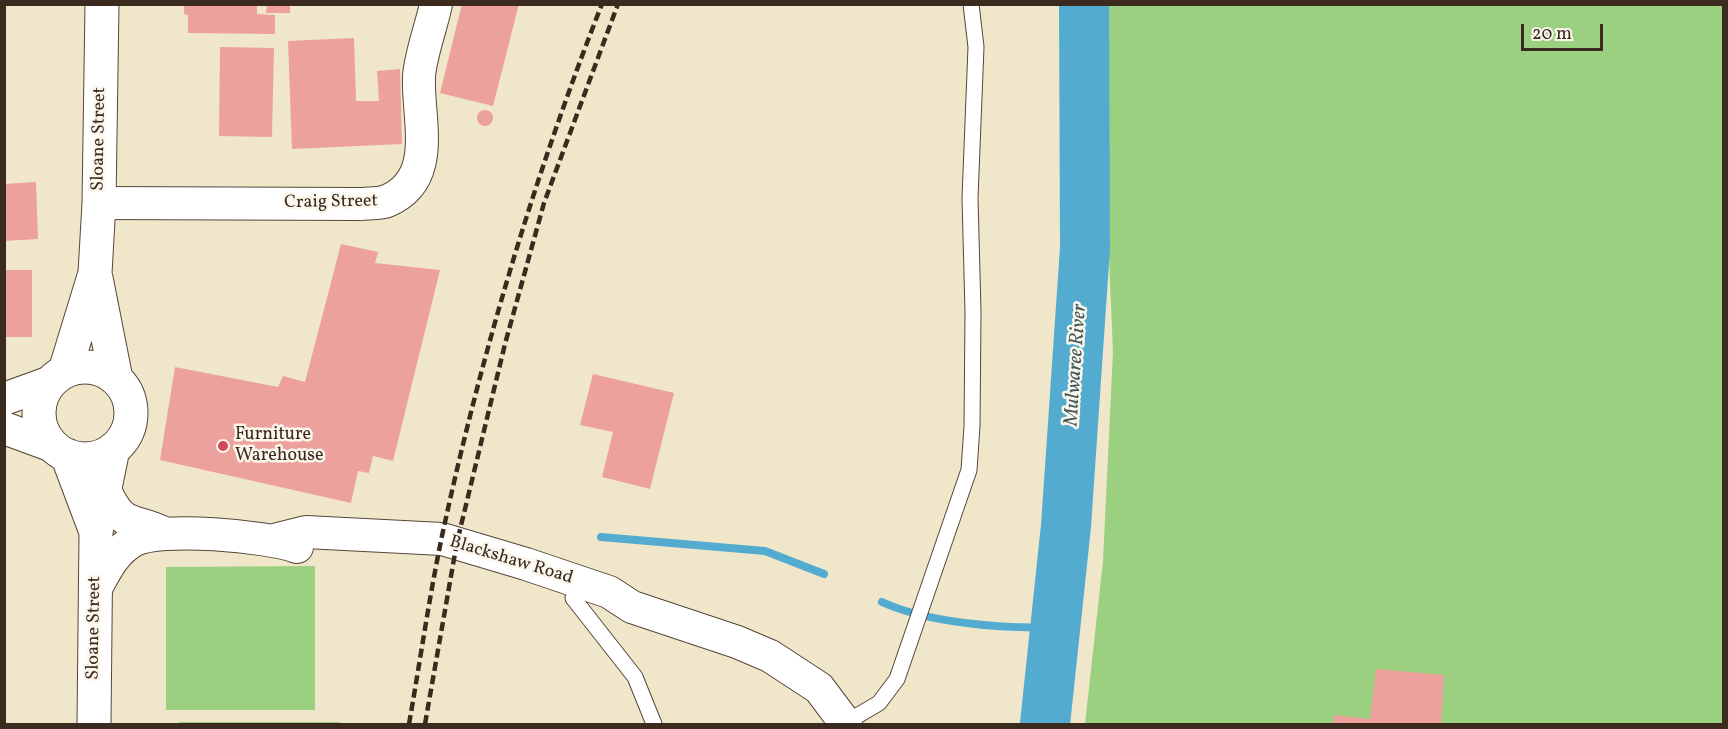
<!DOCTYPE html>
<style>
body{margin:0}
#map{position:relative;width:1728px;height:729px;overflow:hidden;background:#f0e7cb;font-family:Vollkorn,serif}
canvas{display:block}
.frame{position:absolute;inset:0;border:6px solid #3b2a1e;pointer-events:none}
.scale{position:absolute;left:1521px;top:24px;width:82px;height:27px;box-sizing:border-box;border:3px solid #3b2a1e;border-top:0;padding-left:8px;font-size:18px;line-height:21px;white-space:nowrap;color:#3b2a1e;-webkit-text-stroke:4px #fbf7ec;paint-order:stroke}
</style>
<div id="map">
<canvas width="1728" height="729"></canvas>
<div class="frame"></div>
<div class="scale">20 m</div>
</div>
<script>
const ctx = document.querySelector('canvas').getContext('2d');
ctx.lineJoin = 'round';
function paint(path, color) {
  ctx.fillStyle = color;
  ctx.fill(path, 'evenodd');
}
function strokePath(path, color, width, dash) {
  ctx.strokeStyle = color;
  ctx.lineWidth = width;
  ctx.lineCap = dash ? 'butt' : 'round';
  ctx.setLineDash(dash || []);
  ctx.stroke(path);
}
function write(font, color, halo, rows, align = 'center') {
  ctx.font = font + ' Vollkorn,serif';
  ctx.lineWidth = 5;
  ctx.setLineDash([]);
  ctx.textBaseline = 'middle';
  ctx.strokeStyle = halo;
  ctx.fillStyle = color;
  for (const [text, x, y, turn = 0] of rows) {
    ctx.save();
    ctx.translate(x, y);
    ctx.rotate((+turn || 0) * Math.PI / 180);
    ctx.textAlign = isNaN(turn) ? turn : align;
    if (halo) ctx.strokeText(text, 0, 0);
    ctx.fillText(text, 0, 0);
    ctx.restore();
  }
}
const green = new Path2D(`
 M1102,5h621v719h-638l18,-163 10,-209 -11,-259z
 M315,566v144h-149v-143z
 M179,722h161v2h-161z`);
const stream = new Path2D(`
 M601,537l164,14 59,23
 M882,602c45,21 123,27 173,25`);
const river = new Path2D(`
 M1045,724l21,-198 19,-278 -1,-244`);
const building = new Path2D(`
 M184,4h73v10l18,1v19l-87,-1v-18l-4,-1z
 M267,4h23v9h-24z
 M462,4h57l-26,102 -53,-13z
 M354,38l2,63h23l-2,-30 23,-2 2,75 -110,5 -4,-108z
 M220,47l54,1 -2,89 -53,-1z
 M477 118a8 8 0 1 1 16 0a8 8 0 1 1-16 0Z
 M36,182l2,57 -34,2v-57z
 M341,244l37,8 -3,11 65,7 -47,191 -20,-5 -4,17 -11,-2 -7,32 -191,-43 15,-93 103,20 5,-11 22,6z
 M4,270h28v67h-28z
 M593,374l81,19 -24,96 -48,-12 11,-45 -33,-7z
 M1376,669l68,6 -3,49h-108l1,-9 36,4z`);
const lane = new Path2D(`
 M573,598l62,79 19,47
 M845,723l34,-20 18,-24 72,-209 3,-44 1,-114 -3,-114 6,-151 -5,-43`);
const street = new Path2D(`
 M99,203l261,1c8,-1 20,0 27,-3 52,-22 30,-82 32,-125 2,-23 12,-48 17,-72
 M4,399l47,-17
 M4,428l49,18
 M105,490c18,40 26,27 59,43
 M278,539l28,-7 136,7 84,25 83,28 23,15 105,35 33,14 49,32 27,36
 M96,588c10,-18 18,-36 37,-47 26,-15 135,-5 164,6`);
const secondary = new Path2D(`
 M96,278l20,101
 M39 413a46 46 0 1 1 92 0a46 46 0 1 1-92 0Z
 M65,371l30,-98 4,-70 3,-199
 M67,455l29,77
 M94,724l2,-192 17,-83`);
const rail = new Path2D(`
 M409,724c11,-62 20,-126 33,-188 39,-181 92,-359 160,-532
 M425,724l32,-182 48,-198 39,-141 74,-199`);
const markers = [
 [223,446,6,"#d1495b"]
];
const streetNames = [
 ["Sloane Street",100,139,-89],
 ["Craig Street",331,203,-1],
 ["Blackshaw Road",511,561,17],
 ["Sloane Street",95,628,-89]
];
const poiNames = [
 ["Furniture",235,436],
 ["Warehouse",235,457]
];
const waterNames = [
 ["Mulwaree River",1077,365,-86]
];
paint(green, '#9bd080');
strokePath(stream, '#53acd0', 8);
strokePath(river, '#53acd0', 50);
paint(building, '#eca19d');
strokePath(lane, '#564638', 17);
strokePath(street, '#564638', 34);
strokePath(secondary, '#564638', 35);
strokePath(lane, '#fff', 15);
strokePath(street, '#fff', 32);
strokePath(secondary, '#fff', 33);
strokePath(rail, '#3b2a1e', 4.5, [9, 4.5]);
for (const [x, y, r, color] of markers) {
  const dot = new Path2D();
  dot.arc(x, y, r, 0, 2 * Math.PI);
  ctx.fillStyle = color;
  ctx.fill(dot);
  strokePath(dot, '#fbf7ec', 2);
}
write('18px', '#3b2a1e', '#fbf7ec', streetNames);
write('18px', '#3b2a1e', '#fbf7ec', poiNames, 'left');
write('italic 20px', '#43585c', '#fbf7ec', waterNames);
</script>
